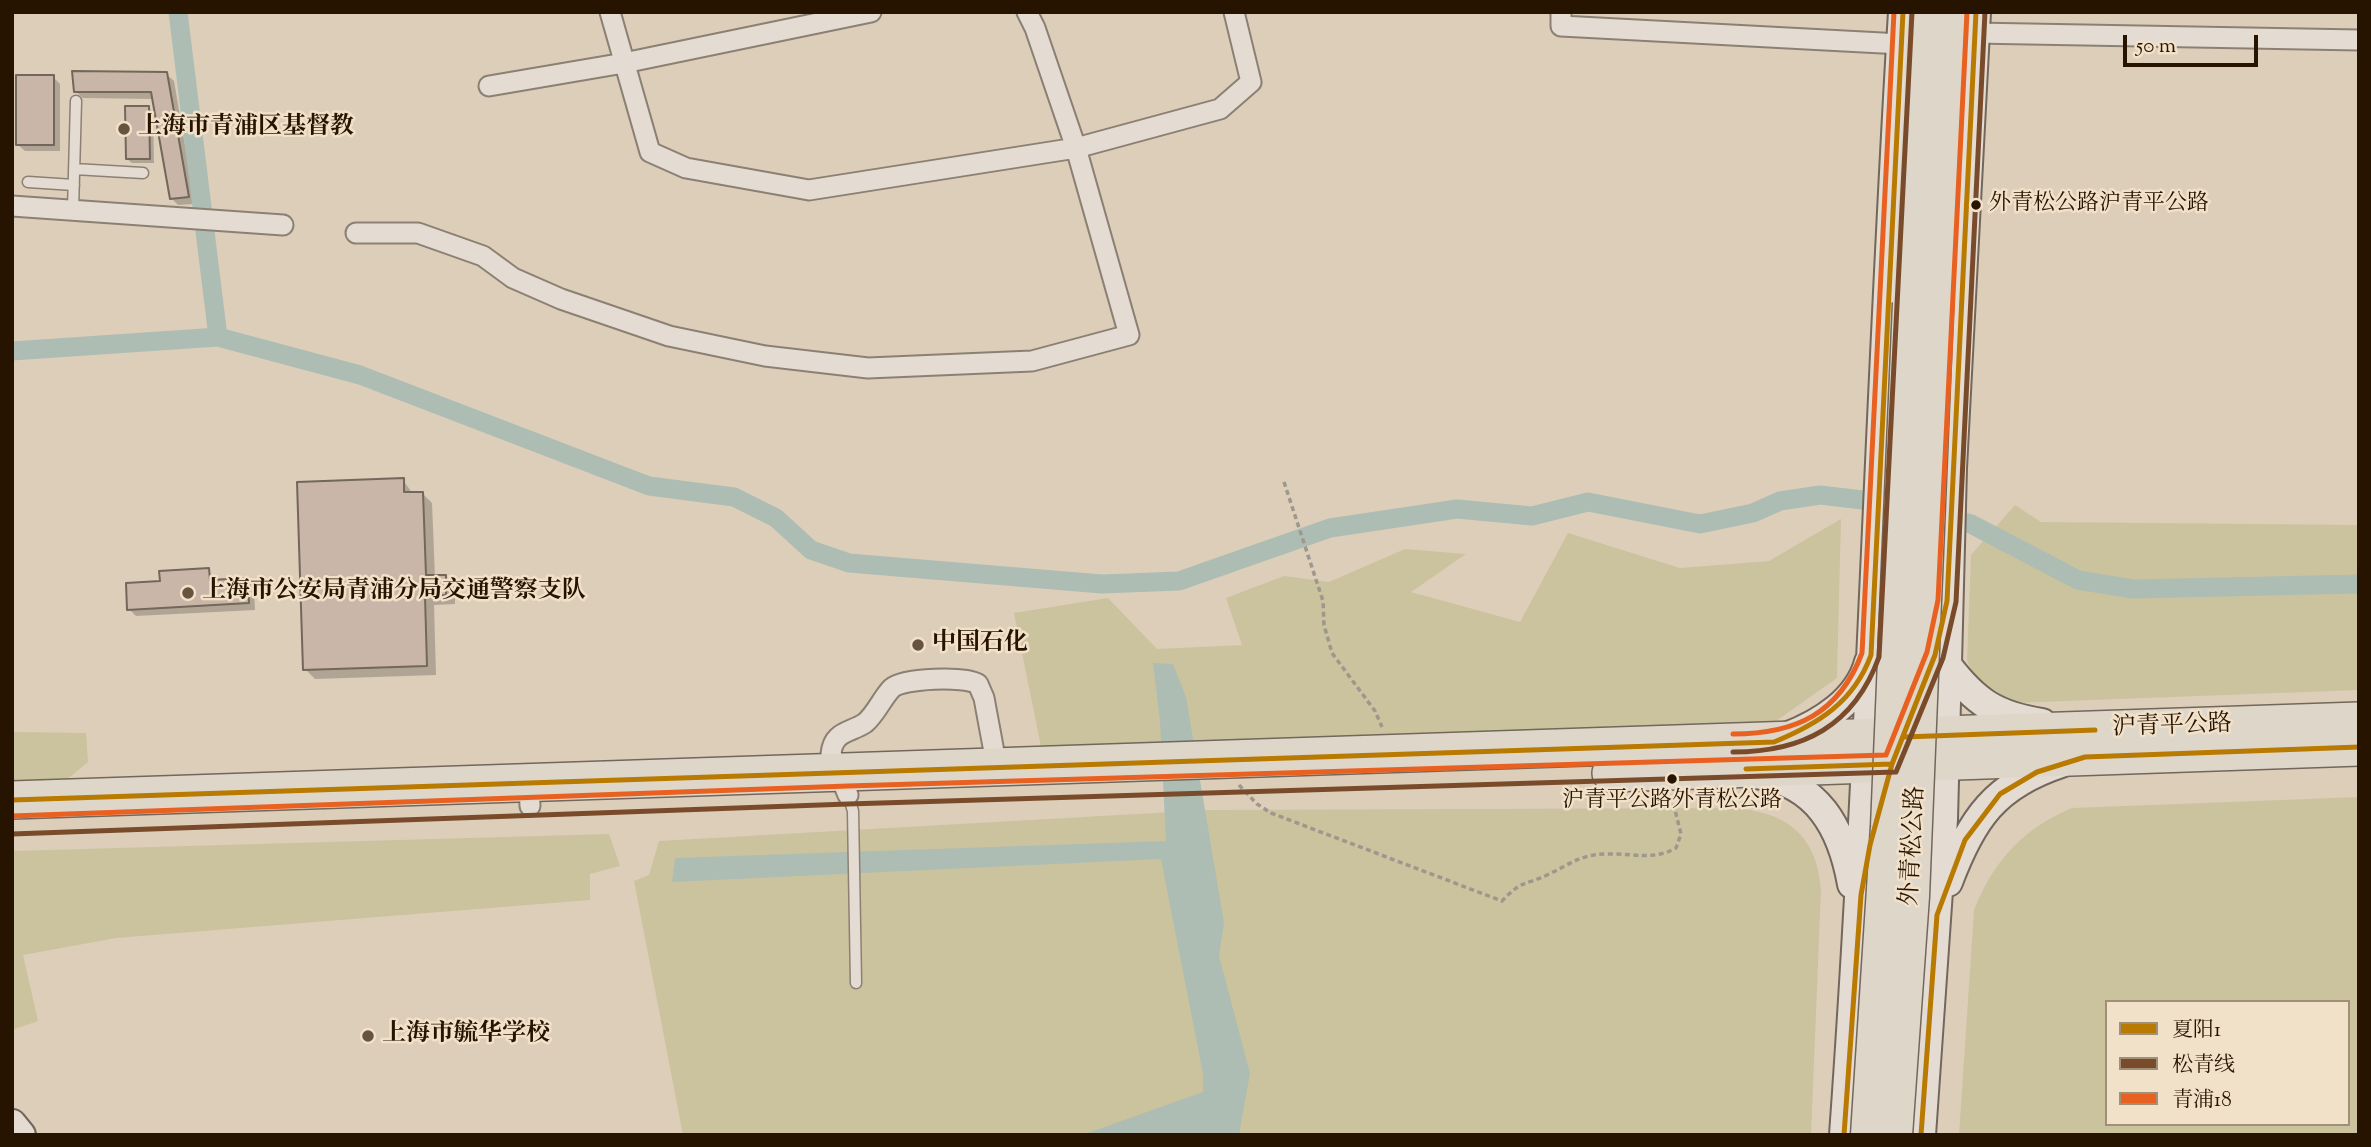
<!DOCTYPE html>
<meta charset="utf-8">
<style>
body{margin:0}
#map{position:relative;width:2371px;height:1147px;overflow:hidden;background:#ddceba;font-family:"Sorts Mill Goudy","Noto Serif SC",serif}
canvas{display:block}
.frame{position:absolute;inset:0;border:14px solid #261300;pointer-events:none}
.legend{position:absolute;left:2105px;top:1000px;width:245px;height:126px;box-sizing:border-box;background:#f2e1c9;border:2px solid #a08f79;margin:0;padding:9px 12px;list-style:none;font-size:21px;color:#261300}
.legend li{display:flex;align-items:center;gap:14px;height:35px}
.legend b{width:35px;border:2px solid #a08f79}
.scale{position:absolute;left:2123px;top:35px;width:135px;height:32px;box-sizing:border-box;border:4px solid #261300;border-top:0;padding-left:9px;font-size:21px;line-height:24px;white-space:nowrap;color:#261300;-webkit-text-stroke:5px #f2e1c9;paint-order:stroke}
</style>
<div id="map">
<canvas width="2371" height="1147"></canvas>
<div class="frame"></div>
<ul class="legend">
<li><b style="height:9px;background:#b87a00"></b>夏阳1</li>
<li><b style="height:9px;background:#7a4b2a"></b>松青线</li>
<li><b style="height:9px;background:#e86120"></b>青浦18</li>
</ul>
<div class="scale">50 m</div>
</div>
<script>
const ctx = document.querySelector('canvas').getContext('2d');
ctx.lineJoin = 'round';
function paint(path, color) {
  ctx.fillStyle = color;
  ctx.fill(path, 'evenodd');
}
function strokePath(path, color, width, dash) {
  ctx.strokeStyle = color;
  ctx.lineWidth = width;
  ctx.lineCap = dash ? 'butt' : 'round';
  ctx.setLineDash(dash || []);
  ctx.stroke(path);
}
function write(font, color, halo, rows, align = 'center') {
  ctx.font = font + ' "Sorts Mill Goudy","Noto Serif SC",serif';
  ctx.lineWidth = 5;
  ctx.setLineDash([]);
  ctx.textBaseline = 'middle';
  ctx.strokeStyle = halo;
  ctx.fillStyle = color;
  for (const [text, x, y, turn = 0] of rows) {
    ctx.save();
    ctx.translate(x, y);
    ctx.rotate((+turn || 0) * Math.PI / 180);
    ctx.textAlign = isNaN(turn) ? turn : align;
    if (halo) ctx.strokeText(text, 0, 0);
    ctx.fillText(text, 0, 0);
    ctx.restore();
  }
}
const green = new Path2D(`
 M2015,505l26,17 318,3v165l-346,13 -40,-28 -6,-15 4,-105z
 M1841,519l-4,159 -75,53 -720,21 -28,-139 94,-15 49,51 85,-4 -16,-47 58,-22 45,6 76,-33 61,5 -55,38 109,30 48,-89 112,35 89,-7z
 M12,732l74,1 2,29 -24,20 -52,1z
 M2359,797v338h-400l15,-225c19,-48 49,-82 98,-102zM2107,1002h241v122h-241z
 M1732,808c53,3 85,26 89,82l-10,245h-1128l-49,-254 15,-6 10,-34 548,-31z
 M609,834l11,32 -30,8v26l-474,38 -93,17 15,66 -26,9v-179z`);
const water = new Path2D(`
 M1153,663l20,1 13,33 38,226 -5,33 31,117 -11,62h-157l121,-43v-18l-42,-215 -489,23 3,-24 491,-17 -6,-120z`);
const shadow = new Path2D(`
 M166,74l8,7 21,123 -17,1 -7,-7 -17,-99 -71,-1 -8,-7z
 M53,77l7,7v67h-35l-8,-7z
 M149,108l4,4 1,51h-22l-5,-4z
 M403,480l10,14 9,-1 10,10 3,74h10l10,9v18l-21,1 2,70 -121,4 -10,-10z
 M208,570l8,11 31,-1 7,7 1,23 -119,6 -7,-7 32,-26z`);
const canal = new Path2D(`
 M178,12l40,325 142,38 289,111 85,11 42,21 35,32 38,13 253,21 77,-3 151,-53 127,-19 75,7 56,-14 112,22 53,-11 27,-12 40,-6 68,8
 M12,351l206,-14
 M1941,516l30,8 107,56 55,9 226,-5`);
const building = new Path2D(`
 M72,71l95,1 22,125 -19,2 -19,-107h-77z
 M16,75h38v70h-38z
 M125,106h24l1,53h-24z
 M404,478v14h19l3,83h20v20l-21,1 2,70 -124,4 -6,-188z
 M209,568l1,12 38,-2 1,25 -122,7 -1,-27 34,-2 -1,-10z`);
const path = new Path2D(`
 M1284,482l39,119 1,24 8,28 43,58 7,16
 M1239,785l18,19 14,9 231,88c21,-22 22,-15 45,-26 22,-10 33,-21 60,-21 24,-1 46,7 69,-6l5,-14 -9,-36`);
const lane = new Path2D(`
 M74,169l69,4
 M28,182l46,3
 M73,210l3,-109
 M848,795l5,16 3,172`);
const street = new Path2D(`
 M610,12l40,140 36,16 123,22 267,-42 144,-39 31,-27 -17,-70
 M1561,12v14l340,18
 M1974,33l385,7
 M489,86l135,-23 247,-51
 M12,206l271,19
 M356,233h62l65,23 30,22 48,21 108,37 96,20 103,12 164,-7 97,-26 -53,-187 -41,-120 -8,-16
 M529,784l1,22
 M848,795l-17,-41c2,-23 19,-21 34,-31 11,-9 17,-25 27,-35 12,-10 72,-12 86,-4l6,14 13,70`);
const secondary = new Path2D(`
 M1947,665c28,37 49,51 95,58
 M1786,737c35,-13 73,-37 83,-75
 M1756,774c62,9 86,54 96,110
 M1948,882c24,-64 47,-97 113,-119
 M12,1124l9,11
 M1844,1135c27,-374 36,-749 59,-1123
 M1921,1135l22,-316 9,-351 24,-456`);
const primary = new Path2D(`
 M1909,303l15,-291
 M1937,306l17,-294`);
const highway = new Path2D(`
 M1611,773l748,-26
 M12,800l2347,-79`);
const primaryBridge = new Path2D(`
 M1867,1135l20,-308 22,-524
 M1896,1135l17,-239 24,-590`);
const bus1 = new Path2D(`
 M1904,737l191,-7
 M1746,769l146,-5
 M12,800l1762,-58c44,-18 80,-40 97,-87l32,-643
 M1844,1135l17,-240 9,-50 22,-81 43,-109 12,-54 29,-589
 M1921,1135l16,-220 28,-75 35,-46 37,-22 48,-15 274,-10`);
const bus2 = new Path2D(`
 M1733,752c70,0 121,-26 146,-95l33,-645
 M12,834l836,-30 1048,-32 47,-114 13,-56 29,-590`);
const bus3 = new Path2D(`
 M1733,734c62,0 106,-20 129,-81l32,-641
 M12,816l836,-30 1038,-31 41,-103 11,-52 29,-588`);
const markers = [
 [124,129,7,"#665441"],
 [1976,205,6,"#261300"],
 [188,593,7,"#665441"],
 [918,645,7,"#665441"],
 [1672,779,6,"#261300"],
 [368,1036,7,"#665441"]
];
const busNames = [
 ["外青松公路沪青平公路",1989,205],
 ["沪青平公路外青松公路",1672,802,"center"]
];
const poiNames = [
 ["上海市青浦区基督教",138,129],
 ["上海市公安局青浦分局交通警察支队",202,593],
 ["中国石化",932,645],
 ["上海市毓华学校",382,1036]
];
const streetNames = [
 ["沪青平公路",2172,728,-2],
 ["外青松公路",1915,846,-87]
];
paint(green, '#cbc39d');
paint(water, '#adbdb3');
paint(shadow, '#0003');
strokePath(canal, '#adbdb3', 19);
paint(building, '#c9b6a9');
strokePath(building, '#72675a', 2);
strokePath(lane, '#8c8073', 13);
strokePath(street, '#8c8073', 23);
strokePath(secondary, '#72675a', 32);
strokePath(primary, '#72675a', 35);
strokePath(highway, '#72675a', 40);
strokePath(path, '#9e978e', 3.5, [5, 3.5]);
strokePath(lane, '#e4dcd2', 10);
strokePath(street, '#e4dcd2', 19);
strokePath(secondary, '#e4dcd2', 28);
strokePath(primary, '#dfd6ca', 32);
strokePath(highway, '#dfd6ca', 37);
strokePath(primaryBridge, '#72675a', 35, []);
strokePath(primaryBridge, '#dfd6ca', 32);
strokePath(bus1, '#b87a00', 5);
strokePath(bus2, '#7a4b2a', 5);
strokePath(bus3, '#e86120', 5);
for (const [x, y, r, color] of markers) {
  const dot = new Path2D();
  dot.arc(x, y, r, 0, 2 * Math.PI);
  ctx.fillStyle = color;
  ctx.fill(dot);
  strokePath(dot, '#f2e1c9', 2.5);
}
write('22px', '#261300', '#f2e1c9', busNames, 'left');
write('bold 24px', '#261300', '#f2e1c9', poiNames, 'left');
write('24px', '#261300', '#f2e1c9', streetNames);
</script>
